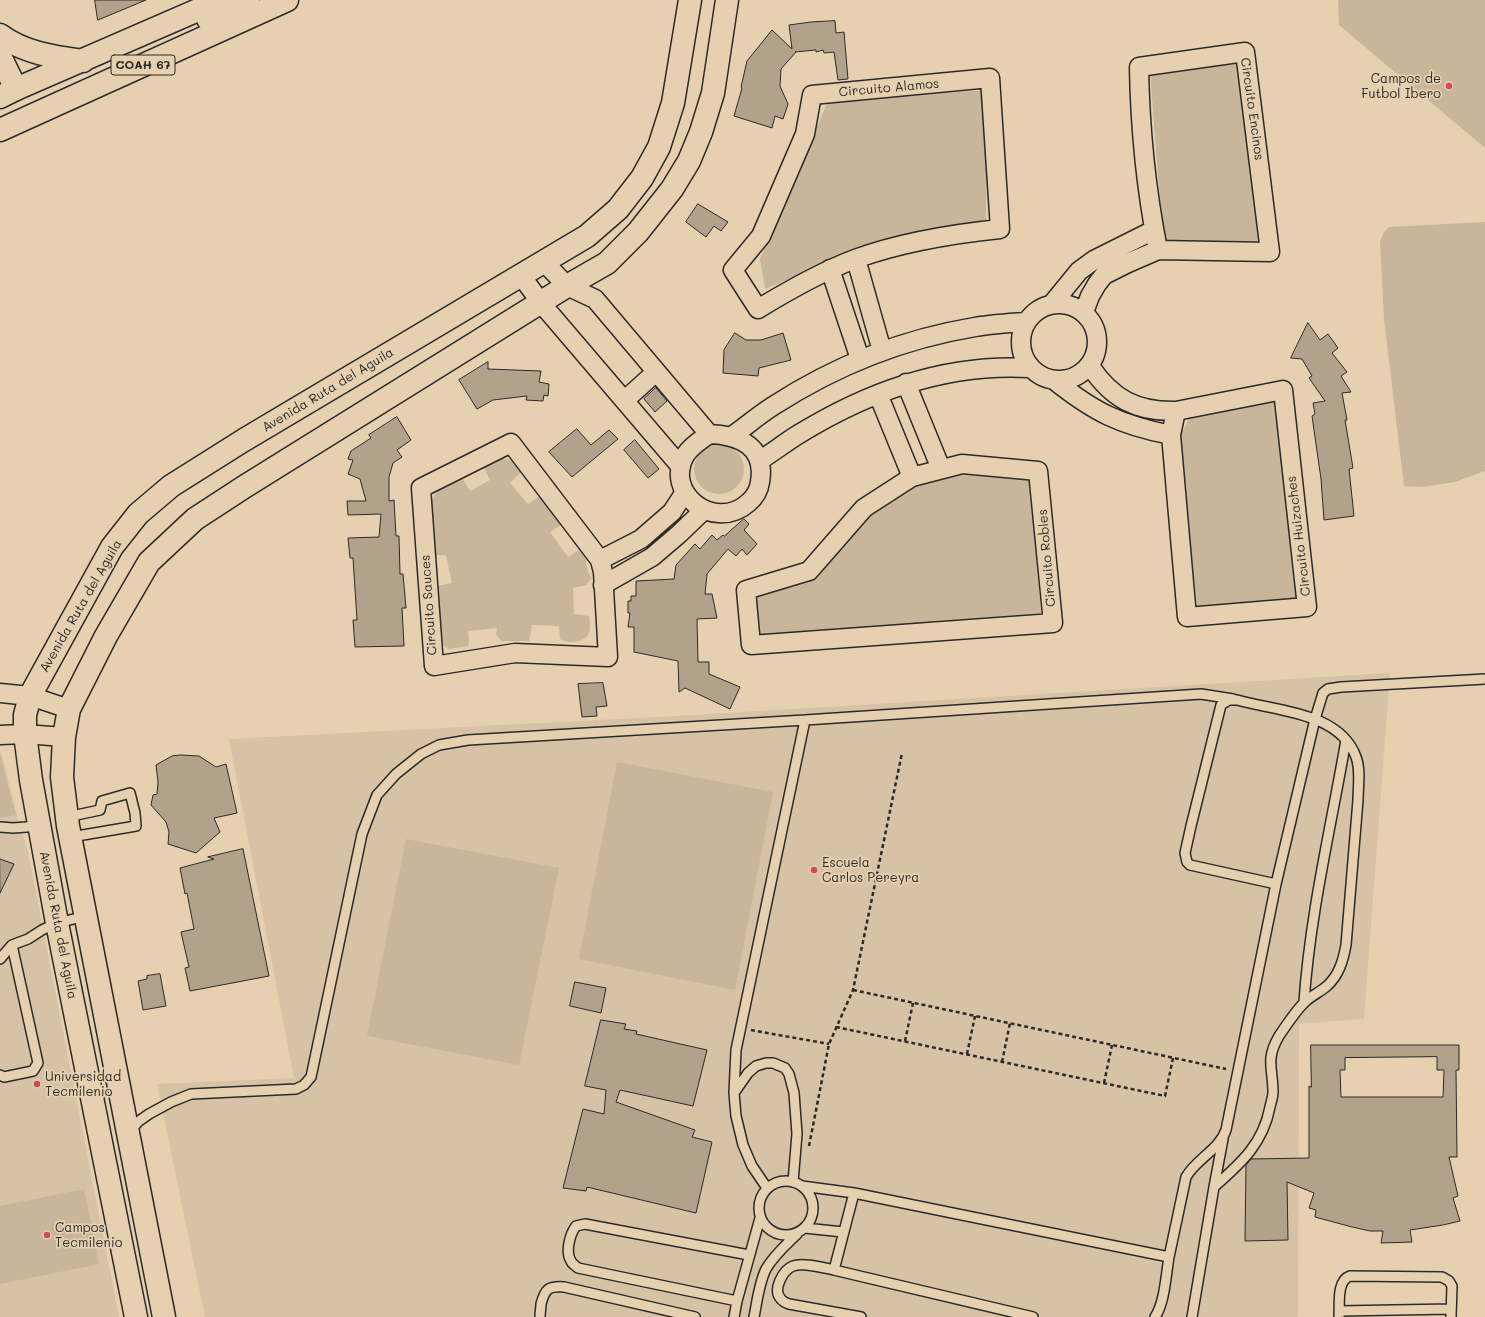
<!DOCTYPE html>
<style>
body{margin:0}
canvas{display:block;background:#e7d0b0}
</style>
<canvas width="1485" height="1317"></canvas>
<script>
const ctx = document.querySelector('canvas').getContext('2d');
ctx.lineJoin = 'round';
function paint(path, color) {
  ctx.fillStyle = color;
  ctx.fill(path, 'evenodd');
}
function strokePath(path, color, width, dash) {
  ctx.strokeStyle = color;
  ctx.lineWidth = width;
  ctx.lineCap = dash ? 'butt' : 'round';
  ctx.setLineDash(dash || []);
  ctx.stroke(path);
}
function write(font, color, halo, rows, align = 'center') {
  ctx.font = font + ' Mali,sans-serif';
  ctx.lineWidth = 3.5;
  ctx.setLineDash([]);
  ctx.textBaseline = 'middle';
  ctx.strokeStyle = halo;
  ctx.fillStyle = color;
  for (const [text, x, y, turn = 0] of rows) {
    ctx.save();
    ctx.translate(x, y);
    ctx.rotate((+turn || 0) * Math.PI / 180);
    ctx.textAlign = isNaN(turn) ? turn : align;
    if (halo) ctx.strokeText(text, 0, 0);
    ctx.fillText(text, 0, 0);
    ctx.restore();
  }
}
const built = new Path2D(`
 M1390,673l-26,346 -65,5 -1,293h-1093l-48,-233 137,-6 -65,-339 447,-23z
 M0,751h1l16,65 11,36 91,465h-119z`);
const green = new Path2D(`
 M1338,0h147v148l-146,-123z
 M1243,61l18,180h-98l-13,-169z
 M987,90l-1,133 -162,41 -59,25 -5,-30 68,-158z
 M1485,222v249l-30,11 -32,5 -19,-1 -20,-167 -4,-77 4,-10 5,-5z
 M1276,399l23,203 -102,4 -18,-166 11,-24z
 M694 469a25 25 0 1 1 50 0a25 25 0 1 1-50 0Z
 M498,458l12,2 11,12 -11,11 18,21 13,-9 21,26 -1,4 -11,7 18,25 14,-9c6,10 2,21 10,30l-6,7 -13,3 1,26 15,2c1,6 2,12 0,17 -4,10 -21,11 -29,6l-1,-13 -27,-1 -3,16h-28l-5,-7 1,-6 -29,3 1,9 -1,6 -19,3 -8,-6 -4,-57 15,-3 -6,-28h-11c-2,-15 -9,-51 1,-62 6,-6 18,-11 26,-15l8,13 20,-11 -7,-14z
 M961,472l69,8 11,133 -284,23 -4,-39 65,-21 50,-63 46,-29z
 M0,754l16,61 -16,3z
 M617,762l156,30 -38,198 -156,-31z
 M406,839l153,29 -40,197 -152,-29z
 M84,1189l15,75 -99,20v-78z`);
const building = new Path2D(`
 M95,0h51l-48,20z
 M835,21l1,12 8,-1 4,47 -10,1 -4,-28 -10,1 -1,-3 -7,2v-2l-21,2h1l-15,17 -1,17 8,18 -5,15 -8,-3 -3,12 -38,-12 8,-28 -1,-1 6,-26 25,-31 20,19 -3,-24 22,-3z
 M698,204l30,18 -7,9 -7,-5 -8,11 -20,-15z
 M1308,323l12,17 8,-6 10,14 -6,5 15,19 -6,4 10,16 -9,1 5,27h-2l8,48 -4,1 5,47 -30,4 -3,-41 -9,-63 3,-2 -2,-11 12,-2 -16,-23 3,-2 -10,-17 -11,-1z
 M735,333l11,7h15l22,-7 8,27 -32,8 -1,8 -35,-3 1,-23z
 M488,362v7l53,2 -2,11 10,2 -1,12 -4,-1 -1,6 -17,-1 1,-4 -34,4 -16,9 -18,-29z
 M656,388l11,13 -12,11 -11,-13z
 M397,417l14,23 -14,10 5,7 -9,6 -4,14v24l5,-1 2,36h3l1,38h3l3,34h-4l2,38 -49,1 -2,-27h4l-4,-62h-3l-2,-20 31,-1 2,-23 -33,1 -1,-14h19l-6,-22 -12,-5 5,-14 -5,-1 3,-8 20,-13 -2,-3z
 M577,429l14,16 18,-15 9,9 -46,38 -23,-25z
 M635,440l24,29 -11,9 -24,-28z
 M744,519l5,5 -5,6 13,14 -10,11 -5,-6 -6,7 -8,-7 -21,25 -2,20h7l5,24 -20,1 1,43h11v12l31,13 -10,22 -45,-21 -6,4 -1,-31 -44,-9v-25h-6l2,-14h-2v-12h3v-5h5v-15l38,-2 2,-14 19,-21 5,5 12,-14 5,5 6,-5 1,1z
 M603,683l4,23 -11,1 1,9 -15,1 -4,-33z
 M181,755l18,1 17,11 10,-3 11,49 -23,5 6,14 -24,21 -28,-9 1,-12 -3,-10 -15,-17 2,-10 4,-1 1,-12 -2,-17 16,-9z
 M243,849l26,127 -79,15 -5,-23 4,-1 -8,-35 13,-3 -7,-36 -2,1 -5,-26 34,-9 -6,-2z
 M0,859l14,5 -14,29z
 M160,974l6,32 -23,4 -5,-29 9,-2v-3z
 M575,982l31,6 -5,25 -31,-7z
 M601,1020l25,4 -2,5 13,2 -1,3 71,16 -14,56 -73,-16 -4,12 79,28 -3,7 20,5 -16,71 -109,-26 -1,4 -23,-3 20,-79 21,5 2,-24 -21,-4z
 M1311,1045h148v25h-3l1,87h-8l9,39 -5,2 7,23 -17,4 -33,5 2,12 -31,1 2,-12h-13l-18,-4 -37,-10 1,-7 -7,-2 5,-15 -27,-11 1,58 -43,1 1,-76 5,-6 58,-1v-72l2,1zM1437,1057v13h7l-1,27h-102l-1,-27h5v-12z`);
const path = new Path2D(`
 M853,990l373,79
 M836,1027l329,69 8,-38
 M751,1030l78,14
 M905,1041l8,-38
 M967,1054l8,-38
 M1002,1062l8,-39
 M1104,1083l8,-38
 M809,1146l20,-102 24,-54 49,-237`);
const lane = new Path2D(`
 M67,817l33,-7 2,-9 28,-8 5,20 1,13 -65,11
 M0,827l13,1 27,-2
 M0,959l12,-14 16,-6 14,-9 15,-7 29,-7
 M1304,1002c6,-88 27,-175 42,-262
 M0,1075l4,2 29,-6 5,-8 -26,-118
 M734,1093l2,-43 69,-330 396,-26 32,5
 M129,1132l10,-11 10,-7 22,-12 20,-8 105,-5 8,-4 7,-8 51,-243 15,-39 19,-21 25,-20 18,-9 29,-5 337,-20
 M759 1208a27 27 0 1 1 54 0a27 27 0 1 1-54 0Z
 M802,1186l52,7 315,64 17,-80c10,-18 33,-27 40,-47l50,-246 39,-165 8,-26 5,-4 13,-2 144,-8
 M1214,1187c27,-24 49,-43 56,-80 1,-5 3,-10 3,-15 0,-24 -8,-32 6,-56 6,-9 18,-27 26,-34 6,-6 15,-10 22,-16 12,-11 16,-25 19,-41l12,-145c0,-13 3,-30 -2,-43 -16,-45 -80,-46 -119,-57h-8l-8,5 -30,121 -6,27 2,9 3,3 86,19
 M767,1188l-15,-22 -9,-21 -7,-29 -2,-23 14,-20 8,-7 10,-3h7l12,5 4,6 5,19 3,41 -4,48
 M805,1228l38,4
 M834,1270l20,-77
 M737,1301l-159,-33c-2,-2 -6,-4 -7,-7 -6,-9 -1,-27 5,-35l9,-2 164,31
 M1339,1311l112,-2
 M540,1317c0,-5 1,-9 1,-13 4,-15 7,-18 23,-17l131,30
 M734,1317l3,-16 23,-83
 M754,1317c3,-15 5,-34 12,-48 8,-14 20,-24 31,-35
 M861,1317l-72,-13c-3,-1 -6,-2 -8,-5 -9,-9 2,-29 12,-33 10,-4 31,2 41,4l199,47
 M1155,1317c10,-15 11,-43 14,-60
 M1192,1317l22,-130 9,-48
 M1339,1317c1,-12 -3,-36 11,-41l92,1 7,4 3,5 -1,31`);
const street = new Path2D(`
 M990,78l10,151c-49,5 -98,13 -145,30 -34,13 -66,31 -97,50l-25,-39 28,-34 44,-102 7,-39z
 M856,259l26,92
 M543,261l24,25 28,13 114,135
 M830,269l30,90
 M520,274l21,29 140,164
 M1021 342a38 38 0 1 1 76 0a38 38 0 1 1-76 0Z
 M1052,304l27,-33 15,-11 60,-30
 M1084,312l6,-16 7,-12 7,-9 24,-12 30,-13 112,2 -25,-200 -106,15c1,62 7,122 19,183
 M1090,366c22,33 47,46 86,45l107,-21 24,217 -120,10 -16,-182 5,-24
 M1054,380c40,32 66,45 117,55
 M906,383l35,86
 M878,394l34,83
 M625,400l31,-28
 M709,434c31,1 57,13 51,48 -1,8 -6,16 -12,21 -34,30 -86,-11 -62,-49 6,-9 15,-14 23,-20z
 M732,436c14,-10 27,-21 41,-30 62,-40 129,-67 202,-79 17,-3 34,-4 51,-5
 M511,443l89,117 3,12 5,85 -93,-4 -81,13 -13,-178z
 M759,461c14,-9 27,-19 40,-27 70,-43 149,-71 231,-66
 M962,464l76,7 15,152 -302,22 -5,-55 63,-19 55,-63 48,-31z
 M600,560l41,-21 31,-27 13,-20
 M603,585l49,-28 27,-23 25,-24
 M0,693l30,3 39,13
 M0,735l25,-1 39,3`);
const secondary = new Path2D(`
 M0,56l16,33
 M136,1317l-79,-394 -26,-143 -6,-46v-19l5,-19 82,-149 26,-33 33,-28 73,-46 343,-204 31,-27 24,-31 17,-31 14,-44 17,-103
 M164,1317l-96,-491 -6,-49 2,-40 5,-28 37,-73 43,-74 46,-43 49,-32 323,-201 40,-23 31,-31 34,-43 17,-28 12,-29 12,-39 14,-93`);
const primary = new Path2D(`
 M208,19l40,-19
 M0,35c24,18 54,22 83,26
 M0,97l16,-8 205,-89
 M0,130l287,-130`);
const markers = [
 [1449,86,4,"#d1495b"],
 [814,870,4,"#d1495b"],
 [37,1084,4,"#d1495b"],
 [47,1235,4,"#d1495b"]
];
const shields = [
 [143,65,64]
];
const shieldNames = [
 ["COAH 67",143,65]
];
const poiNames = [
 ["Campos de",1441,79,"right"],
 ["Futbol Ibero",1441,94,"right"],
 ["Escuela",822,863],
 ["Carlos Pereyra",822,878],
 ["Universidad",45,1077],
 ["Tecmilenio",45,1092],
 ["Campos",55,1228],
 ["Tecmilenio",55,1243]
];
const streetNames = [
 ["Circuito Alamos",889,88,-5],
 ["Circuito Encinos",1252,109,82],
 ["Avenida Ruta del Aguila",328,390,-31],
 ["Circuito Huizaches",1299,536,-97],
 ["Circuito Robles",1047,558,-95],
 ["Circuito Sauces",429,605,-94],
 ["Avenida Ruta del Aguila",81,606,-60],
 ["Avenida Ruta del Aguila",58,925,79]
];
paint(built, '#d7c2a5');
paint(green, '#c8b59a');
paint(building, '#b2a28b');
strokePath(building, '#2b2b2b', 1);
strokePath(lane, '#2b2b2b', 12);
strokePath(street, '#2b2b2b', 21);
strokePath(secondary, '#2b2b2b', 25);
strokePath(primary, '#2b2b2b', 25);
strokePath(path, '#2b2b2b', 2.5, [4, 3]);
strokePath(lane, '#e7d0b0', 9);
strokePath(street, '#e7d0b0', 18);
strokePath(secondary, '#e7d0b0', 22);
strokePath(primary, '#e7d0b0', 22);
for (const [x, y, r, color] of markers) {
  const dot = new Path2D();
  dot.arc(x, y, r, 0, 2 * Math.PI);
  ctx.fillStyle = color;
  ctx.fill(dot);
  strokePath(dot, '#e7d0b0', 1.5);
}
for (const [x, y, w] of shields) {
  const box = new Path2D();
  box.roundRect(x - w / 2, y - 10, w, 20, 3);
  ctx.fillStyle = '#e7d0b0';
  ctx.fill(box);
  strokePath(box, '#2b2b2b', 1);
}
write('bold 12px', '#2b2b2b', null, shieldNames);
write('13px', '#2b2b2b', '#e7d0b0', poiNames, 'left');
write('13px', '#2b2b2b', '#e7d0b0', streetNames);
</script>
